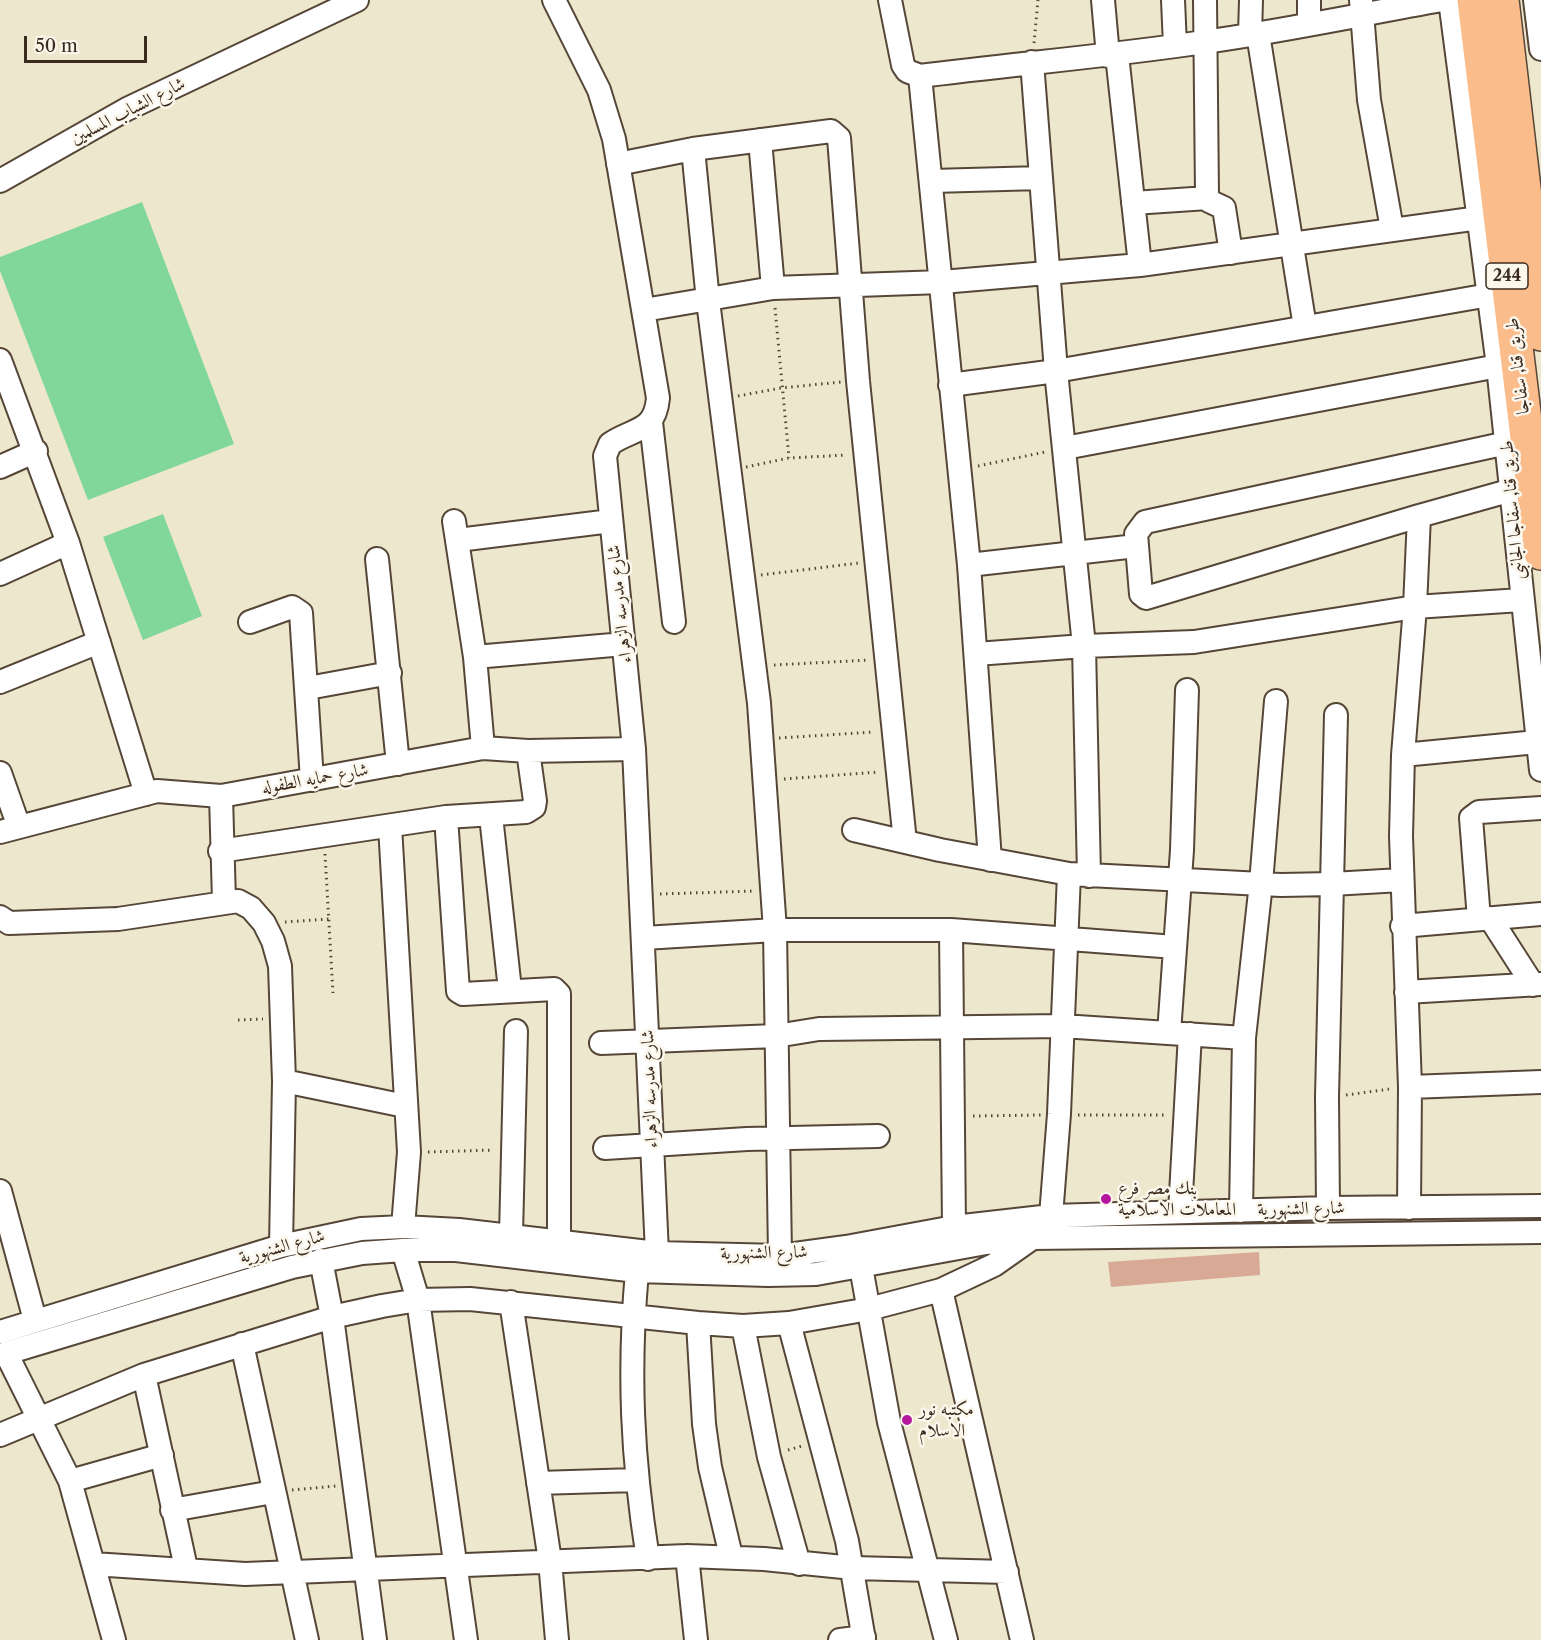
<!DOCTYPE html>
<meta charset="utf-8">
<style>
body{margin:0}
#map{position:relative;width:1541px;height:1640px;overflow:hidden;background:#ede8cd;font-family:"Libre Caslon Text",serif}
canvas{display:block}
.scale{position:absolute;left:24px;top:36px;width:123px;height:27px;box-sizing:border-box;border:3px solid #3b2a1e;border-top:0;padding-left:8px;font-size:18px;line-height:21px;white-space:nowrap;color:#3b2a1e;-webkit-text-stroke:4px #fbf7ec;paint-order:stroke}
</style>
<div id="map">
<canvas width="1541" height="1640"></canvas>
<div class="scale">50 m</div>
</div>
<script>
const ctx = document.querySelector('canvas').getContext('2d');
ctx.lineJoin = 'round';
function paint(path, color) {
  ctx.fillStyle = color;
  ctx.fill(path, 'evenodd');
}
function strokePath(path, color, width, dash) {
  ctx.strokeStyle = color;
  ctx.lineWidth = width;
  ctx.lineCap = dash ? 'butt' : 'round';
  ctx.setLineDash(dash || []);
  ctx.stroke(path);
}
function write(font, color, halo, rows, align = 'center') {
  ctx.font = font + ' "Libre Caslon Text",Amiri,serif';
  ctx.lineWidth = 5;
  ctx.setLineDash([]);
  ctx.textBaseline = 'middle';
  ctx.strokeStyle = halo;
  ctx.fillStyle = color;
  for (const [text, x, y, turn = 0] of rows) {
    ctx.save();
    ctx.translate(x, y);
    ctx.rotate((+turn || 0) * Math.PI / 180);
    ctx.textAlign = isNaN(turn) ? turn : align;
    if (halo) ctx.strokeText(text, 0, 0);
    ctx.fillText(text, 0, 0);
    ctx.restore();
  }
}
const green = new Path2D(`
 M142,202l92,242 -146,56 -88,-229v-14z
 M163,514l39,102 -59,24 -40,-103z`);
const building = new Path2D(`
 M1259,1252l1,23 -149,12 -3,-25z`);
const path = new Path2D(`
 M1034,43l4,-43
 M775,308l14,150
 M738,396l43,-8 60,-6
 M978,466l67,-14
 M746,467l43,-9 58,-3
 M761,575l98,-12
 M774,665l95,-5
 M779,738l95,-6
 M784,779l95,-7
 M325,854l8,139
 M660,894l95,-3
 M285,922l44,-3
 M238,1020l25,-1
 M1346,1095l44,-6
 M1078,1115h89
 M973,1116l68,-1
 M428,1152l66,-2
 M788,1450l14,-4
 M292,1490l44,-4`);
const minor = new Path2D(`
 M554,0l45,90 15,49 44,259c-3,35 -25,30 -48,46l-5,12 29,293 23,504
 M890,0l13,65 4,6 13,5c95,-12 190,-20 284,-34 80,-11 159,-28 238,-42
 M1103,0l5,56
 M1173,0l2,46
 M1205,0l2,194 2,7 15,7 7,45
 M1309,0v24
 M1361,0l8,100 23,129
 M1450,0l48,366 43,404
 M1535,0l6,49
 M1258,34l47,293
 M1250,35l1,-35
 M1117,55l23,210
 M1032,62l24,309 28,275 5,230
 M920,76l49,489 21,295
 M760,140l13,148
 M693,149l15,152 51,402 16,227 5,326
 M618,164l75,-15 138,-18 8,7 19,243 47,461
 M0,181l127,-72 230,-109
 M932,181l109,-3
 M1133,203l75,-5
 M644,310l129,-22 169,-6 198,-17 339,-47
 M0,360l68,183 78,251
 M950,385l106,-14 433,-76
 M651,422l23,200
 M1065,448l433,-82
 M0,467l36,-16
 M1419,516l-273,82 -5,-4 -5,-60 9,-12 362,-79
 M454,521l21,136
 M458,540l153,-19
 M377,559l21,205
 M969,565l167,-19
 M0,574l68,-31
 M250,622l42,-15 9,6 11,167
 M976,654l108,-8 110,-4 221,-35 106,-7
 M0,682l99,-40
 M308,688l82,-15
 M1336,715l-4,169 69,-4
 M483,748l-8,-91 149,-13
 M1403,755l134,-13
 M0,773l19,54
 M221,796l3,105
 M491,816l19,174
 M446,817l12,174 5,3 91,-5 5,5v246
 M390,826l19,326 -6,75
 M854,830l86,20 129,24 212,11 51,-1 -5,213 1,111
 M0,832l157,-41 64,5 262,-48 45,3 106,-2
 M220,851l226,-34 80,-5 8,-5 1,-6 -7,-50
 M0,917l9,6 109,-4 120,-18 13,7 13,15 9,18 7,25 4,115 -3,165
 M1490,918l43,67
 M1479,919l-8,-101 8,-6 62,-4
 M1402,926l139,-12
 M951,930l3,297
 M644,938l131,-8h176l224,17
 M1406,992l135,-8
 M1169,1033l13,-183 5,-160
 M601,1043l175,-7 43,-7 243,-3 182,12
 M284,1081l121,25
 M1410,1087l131,-5
 M605,1148l142,-9 131,-3
 M0,1191l35,129
 M1409,1208l1,-121 -9,-251 2,-81 12,-148 4,-91 93,-26
 M1241,1211l3,-173 17,-155 15,-182
 M1180,1212l10,-178
 M1051,1216l8,-102 10,-240
 M511,1235l5,-204
 M403,1250l15,50 48,340
 M321,1260l11,57 43,323
 M861,1267l28,155 57,218
 M637,1271c-9,102 -5,187 11,288
 M941,1290l81,350
 M511,1302l39,259 7,79
 M698,1323l6,101 6,43 21,89
 M789,1323l58,218 17,99
 M743,1326l26,131 30,107
 M0,1332l281,-86 80,-17 42,-2 56,3 198,23 123,3 66,-9 108,-20 97,-11 277,-8 213,-2
 M242,1344l65,296
 M6,1353l64,128 44,159
 M0,1355l292,-88 70,-14 41,-3h53l181,21 131,4 48,-1 170,-31 46,-5 509,-6
 M144,1375l42,193
 M0,1435l144,-60 188,-58 50,-11 36,-6 52,-1 228,24 45,3 46,-3 80,-14 72,-19 53,-25 37,-26
 M70,1481l92,-26
 M538,1483l98,-3
 M172,1510l101,-18
 M687,1556l9,84
 M93,1564l152,10 442,-18 77,3 89,9 154,4
 M840,1640l24,-3`);
const highway = new Path2D(`
 M1474,0l67,553
 M1502,0l39,334`);
const markers = [
 [1106,1199,6,"#b5179e"],
 [907,1420,6,"#b5179e"]
];
const shields = [
 [1507,276,42]
];
const shieldNames = [
 ["244",1507,276]
];
const streetNames = [
 ["شارع الشباب المسلمين",128,111,-27],
 ["طريق قنا, سفاجا",1518,366,-97],
 ["طريق قنا, سفاجا الجانبى",1513,510,-95],
 ["شارع مدرسه الزهراء",620,604,-96],
 ["شارع حمايه الطفوله",315,779,-10],
 ["شارع مدرسه الزهراء",650,1089,-92],
 ["شارع الشنهورية",1301,1209,-1],
 ["شارع الشنهورية",282,1247,-15],
 ["شارع الشنهورية",764,1253,-1]
];
const poiNames = [
 ["بنك مصر فرع",1118,1189],
 ["المعاملات الاسلامية",1118,1210],
 ["مكتبه نور",919,1410],
 ["الاسلام",919,1431]
];
paint(green, '#81d699');
paint(building, '#d8a995');
strokePath(minor, '#564638', 26);
strokePath(highway, '#564638', 36);
strokePath(path, '#564638', 3, [1.5, 4.5]);
strokePath(minor, '#fff', 22);
strokePath(highway, '#f9bc8a', 33);
for (const [x, y, r, color] of markers) {
  const dot = new Path2D();
  dot.arc(x, y, r, 0, 2 * Math.PI);
  ctx.fillStyle = color;
  ctx.fill(dot);
  strokePath(dot, '#fbf7ec', 2);
}
for (const [x, y, w] of shields) {
  const box = new Path2D();
  box.roundRect(x - w / 2, y - 13, w, 26, 4.5);
  ctx.fillStyle = '#fbf7ec';
  ctx.fill(box);
  strokePath(box, '#3b2a1e', 1.5);
}
write('bold 16px', '#3b2a1e', null, shieldNames);
write('18px', '#3b2a1e', '#fbf7ec', streetNames);
write('18px', '#3b2a1e', '#fbf7ec', poiNames, 'left');
</script>
